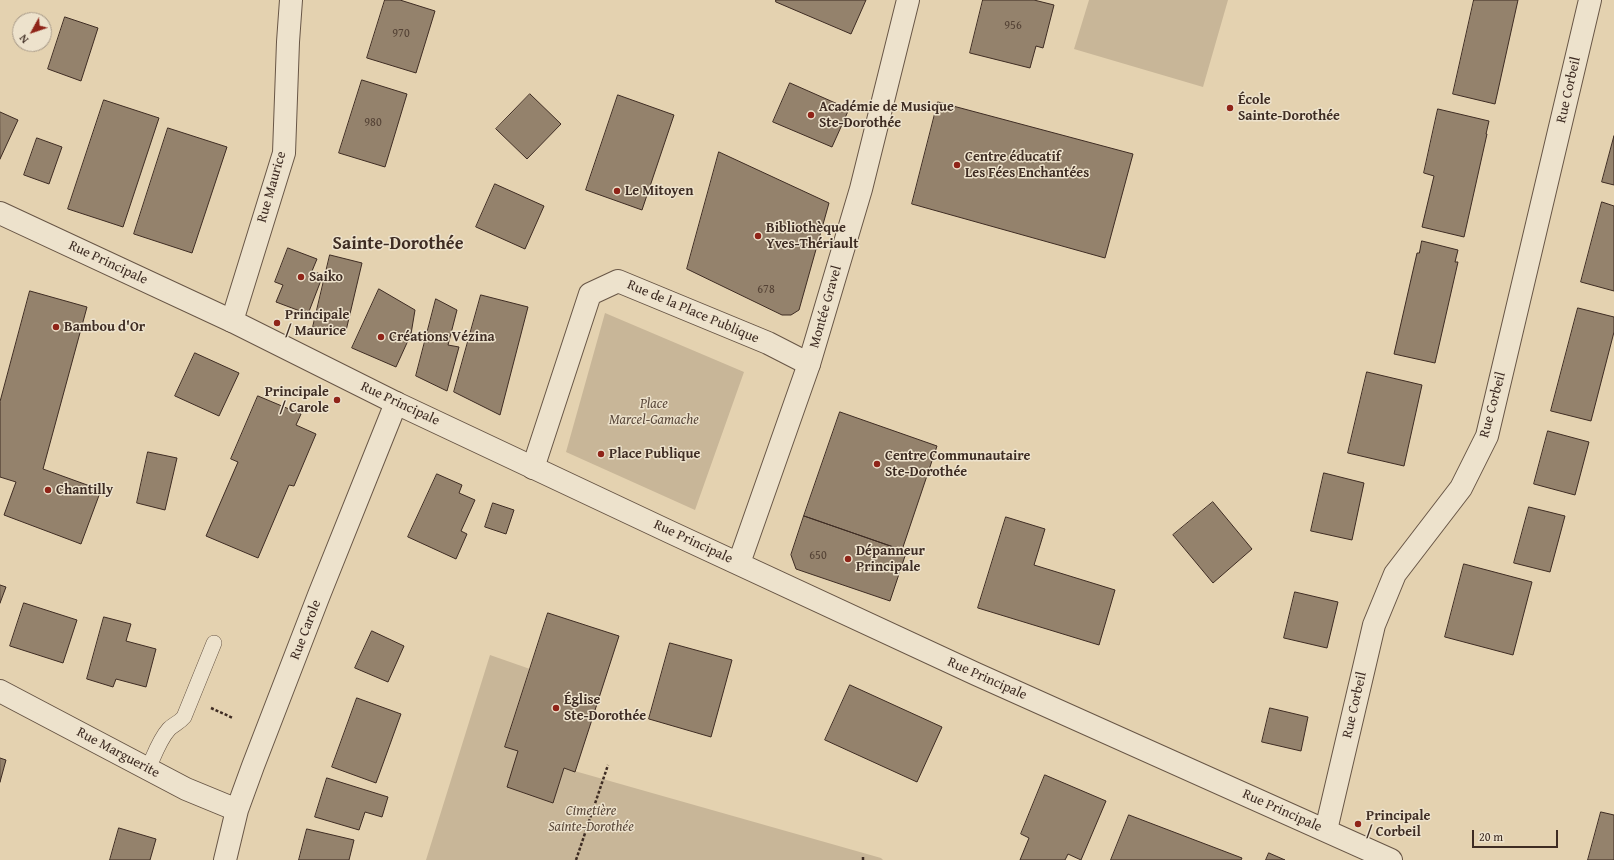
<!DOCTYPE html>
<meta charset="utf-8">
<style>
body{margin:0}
#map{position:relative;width:1614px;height:860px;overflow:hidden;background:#e4d2b0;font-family:"Gentium Book Plus",serif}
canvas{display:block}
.north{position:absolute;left:12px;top:12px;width:40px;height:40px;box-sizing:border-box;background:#ede2cc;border:1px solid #a79988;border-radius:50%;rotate:230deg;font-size:11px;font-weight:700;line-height:16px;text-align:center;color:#3e2c23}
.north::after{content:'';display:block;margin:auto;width:14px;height:18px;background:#8f2418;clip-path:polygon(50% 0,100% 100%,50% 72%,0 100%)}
.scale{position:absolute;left:1472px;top:830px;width:86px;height:18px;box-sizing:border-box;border:2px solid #3e2c23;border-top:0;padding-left:5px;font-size:12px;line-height:14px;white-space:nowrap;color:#3e2c23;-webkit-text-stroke:3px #ede2cc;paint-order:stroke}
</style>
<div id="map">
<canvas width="1614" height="860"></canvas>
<div class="north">N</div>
<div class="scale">20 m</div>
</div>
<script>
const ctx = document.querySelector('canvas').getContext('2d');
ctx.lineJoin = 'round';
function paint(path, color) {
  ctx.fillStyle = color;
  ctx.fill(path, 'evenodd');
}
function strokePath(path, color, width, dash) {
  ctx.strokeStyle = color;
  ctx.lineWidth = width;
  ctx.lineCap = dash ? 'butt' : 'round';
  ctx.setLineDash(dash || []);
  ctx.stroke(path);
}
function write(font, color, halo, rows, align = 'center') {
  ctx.font = font + ' "Gentium Book Plus",serif';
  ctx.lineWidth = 3;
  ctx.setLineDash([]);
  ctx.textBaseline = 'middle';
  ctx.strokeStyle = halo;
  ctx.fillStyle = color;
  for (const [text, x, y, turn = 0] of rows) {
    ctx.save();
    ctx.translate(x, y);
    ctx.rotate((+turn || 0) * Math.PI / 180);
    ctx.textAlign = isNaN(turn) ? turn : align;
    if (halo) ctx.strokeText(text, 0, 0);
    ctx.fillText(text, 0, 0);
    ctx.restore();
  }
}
const green = new Path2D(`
 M1089,0h139l-25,87 -129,-38z
 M605,313l139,59 -49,138 -129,-58z
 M490,655l40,14 -25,78 13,4 -11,36 46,16 11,-35 317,90 2,2h-457z`);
const building = new Path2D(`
 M385,0h15l35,11 -19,62 -49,-15z
 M776,0h90l-15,34 -75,-32z
 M983,0h51l20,5 -11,43 -7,-2 -6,22 -60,-15z
 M1474,0h44l-23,104 -42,-10z
 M65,17l33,11 -17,53 -33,-12z
 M362,80l45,14 -22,73 -46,-14z
 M790,83l59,26 -17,38 -59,-25z
 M530,94l31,30 -34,35 -31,-30z
 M618,95l56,20 -32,95 -56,-20z
 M104,100l55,18 -36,109 -55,-18z
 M938,102l195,52 -28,104 -193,-54z
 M1438,109l51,12 -3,13h1l-23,103 -42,-10 12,-51 -10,-3z
 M0,112l18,8 -18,39z
 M168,128l59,19 -35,106 -58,-19z
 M1614,136v49l-12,-3z
 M37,138l25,9 -13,37 -25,-9z
 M719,152l110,51 -30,107 -8,5h-9l-95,-46z
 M495,184l49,22 -19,43 -49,-22z
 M1602,202l12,4v85l-33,-9z
 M1422,241l36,9 -3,12h3l-23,101 -41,-9 23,-101h2z
 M288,248l29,11 -5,12 11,4 -15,39 -32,-12 7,-17 -8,-3z
 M330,255l32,8 -17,72 -32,-8z
 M379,289l36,21 -4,24 -15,33 -44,-19z
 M30,291l57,16 -44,162 58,21 -20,54 -77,-29 12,-33 -16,-5v-75z
 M481,295l47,12 -28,108 -46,-23z
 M436,299l21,11 -9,35 11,2 -12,44 -31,-15z
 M1578,308l36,9v15l-23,89 -40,-10z
 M195,353l44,20 -20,43 -44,-20z
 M1367,372l55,13 -18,81 -56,-13z
 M258,396l43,18 -5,11 20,9 -22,52 -5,-1 -31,73 -52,-22 32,-74 -7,-3z
 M840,412l97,34 -35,104 -98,-34z
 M1548,431l41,11 -14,53 -41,-11z
 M148,452l29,6 -12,52 -28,-7z
 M1324,473l40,10 -12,57 -41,-9z
 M437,474l25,11 -3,8 16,7 -14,31 6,3 -11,25 -48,-22z
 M1213,502l39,47 -39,34 -40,-48z
 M493,503l21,7 -8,24 -21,-7z
 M1529,507l36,9 -15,56 -36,-9z
 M804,516l98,34 4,3 -16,48 -94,-32 -5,-14z
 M1006,517l39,12 -11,36 81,25 -16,55 -121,-37z
 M1464,564l68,18 -19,73 -68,-18z
 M0,585l6,2 -6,16z
 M1295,592l43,10 -11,46 -43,-10z
 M24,603l53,17 -14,43 -53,-17z
 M548,613l71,23 -44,136 -11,-4 -11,35 -46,-16 11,-36 -13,-4z
 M104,617l27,7 -5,17 30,8 -10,38 -30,-8 -3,8 -26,-8z
 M372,631l32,15 -16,36 -33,-14z
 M670,643l62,17 -21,77 -62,-18z
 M850,685l92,42 -25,55 -92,-42z
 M357,698l44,16 -25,69 -44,-16z
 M1270,708l38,9 -7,34 -39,-9z
 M0,758l6,2 -6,22z
 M1045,775l61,26 -25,59 -13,-6 -3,6h-45l9,-22 -8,-4z
 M327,778l61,19 -6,20 -17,-5 -6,18 -44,-13z
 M1601,812l13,3v45h-26z
 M1129,815l113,43 -1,2h-130z
 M119,828l37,11 -6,21h-40z
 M307,829l47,11 -5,20h-50z
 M1269,853l16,7h-19z`);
const path = new Path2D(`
 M211,708l22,10
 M576,860l32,-95
 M863,860v-3`);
const service = new Path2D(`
 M148,769c6,-13 11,-29 21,-40 5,-5 10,-6 15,-12l30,-74`);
const minor = new Path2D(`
 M232,321l52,-168 4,-111 3,-42
 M533,468l57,-174 28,-13 150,62 41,21
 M0,691l186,98 51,21
 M1326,830l48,-205 21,-51 66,-86 26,-52 103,-436
 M225,860l12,-50 16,-44 66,-171 77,-192`);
const tertiary = new Path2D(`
 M0,213l232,108 164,82 274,129 306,142 415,186
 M739,563l70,-199 52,-175 47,-189`);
const markers = [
 [1230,108,4,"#8f2418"],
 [811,115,4,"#8f2418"],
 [957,165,4,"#8f2418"],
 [617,191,4,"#8f2418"],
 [758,236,4,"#8f2418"],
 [301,277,4,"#8f2418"],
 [277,323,4,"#8f2418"],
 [56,327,4,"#8f2418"],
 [381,337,4,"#8f2418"],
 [337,400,4,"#8f2418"],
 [601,454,4,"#8f2418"],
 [877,464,4,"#8f2418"],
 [48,490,4,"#8f2418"],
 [848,559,4,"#8f2418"],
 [556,708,4,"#8f2418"],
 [1358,824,4,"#8f2418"]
];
const numberNames = [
 ["956",1013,26],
 ["970",401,34],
 ["980",373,123],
 ["678",766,290],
 ["650",818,556]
];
const streetNames = [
 ["Rue Corbeil",1569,90,-77],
 ["Rue Maurice",272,187,-74],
 ["Rue Principale",108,263,25],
 ["Montée Gravel",826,307,-74],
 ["Rue de la Place Publique",693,312,23],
 ["Rue Principale",400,404,25],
 ["Rue Corbeil",1493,405,-75],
 ["Rue Principale",693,542,25],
 ["Rue Carole",306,630,-69],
 ["Rue Principale",987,679,24],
 ["Rue Corbeil",1355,705,-77],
 ["Rue Marguerite",118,753,28],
 ["Rue Principale",1282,811,24]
];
const poiNames = [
 ["École",1238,100],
 ["Sainte-Dorothée",1238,116],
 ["Académie de Musique",819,107],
 ["Ste-Dorothée",819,123],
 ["Centre éducatif",965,157],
 ["Les Fées Enchantées",965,173],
 ["Le Mitoyen",625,191],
 ["Bibliothèque",766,228],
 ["Yves-Thériault",766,244],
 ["Saiko",309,277],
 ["Principale",285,315],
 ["/ Maurice",285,331],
 ["Bambou d'Or",64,327],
 ["Créations Vézina",389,337],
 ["Principale",329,392,"right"],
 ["/ Carole",329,408,"right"],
 ["Place Publique",609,454],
 ["Centre Communautaire",885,456],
 ["Ste-Dorothée",885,472],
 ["Chantilly",56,490],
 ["Dépanneur",856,551],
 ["Principale",856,567],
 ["Église",564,700],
 ["Ste-Dorothée",564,716],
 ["Principale",1366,816],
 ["/ Corbeil",1366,832]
];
const parkNames = [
 ["Place",654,404],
 ["Marcel-Gamache",654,420],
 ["Cimetière",591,811],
 ["Sainte-Dorothée",591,827]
];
const districtNames = [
 ["Sainte-Dorothée",398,244]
];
paint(green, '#c8b698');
paint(building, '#94826c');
strokePath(building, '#3e2c23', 1);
strokePath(service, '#685646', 16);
strokePath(minor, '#685646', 24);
strokePath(tertiary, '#685646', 24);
strokePath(path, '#3e2c23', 2.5, [3, 2]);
strokePath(service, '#ede2cc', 15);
strokePath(minor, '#ede2cc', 22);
strokePath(tertiary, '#ede2cc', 22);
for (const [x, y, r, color] of markers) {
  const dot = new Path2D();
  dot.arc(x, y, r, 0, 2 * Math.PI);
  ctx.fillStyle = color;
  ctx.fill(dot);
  strokePath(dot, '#ede2cc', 1.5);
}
write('12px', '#544235', null, numberNames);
write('14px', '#3e2c23', '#ede2cc', streetNames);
write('bold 14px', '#3e2c23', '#ede2cc', poiNames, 'left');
write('italic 14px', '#5a483a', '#ede2cc', parkNames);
write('bold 18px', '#3e2c23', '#ede2cc', districtNames);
</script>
